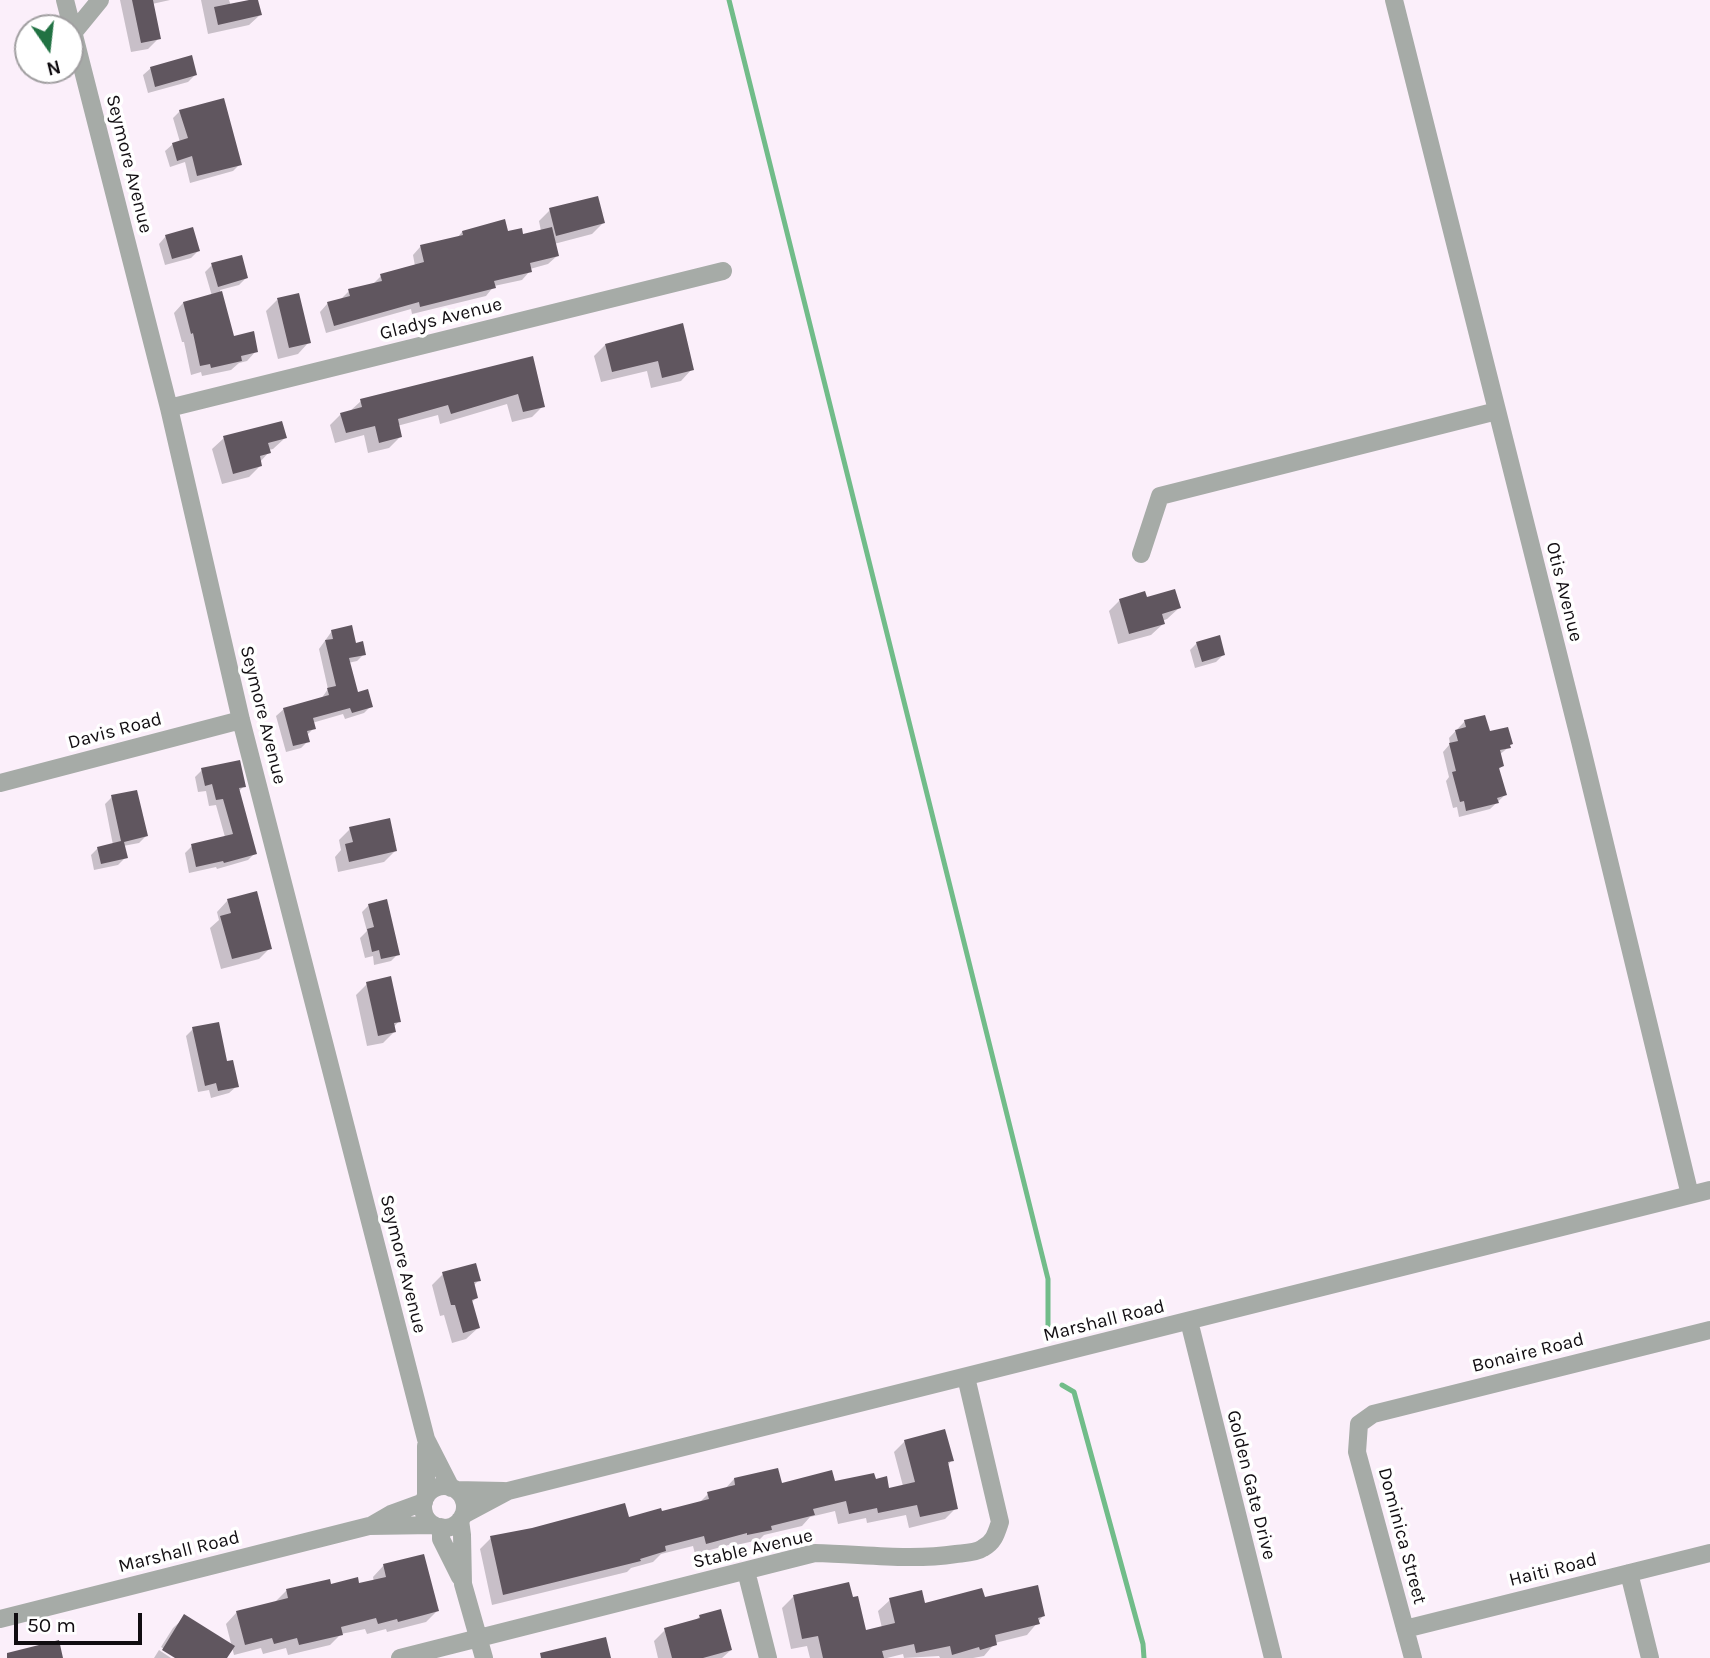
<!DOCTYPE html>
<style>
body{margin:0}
#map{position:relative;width:1710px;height:1658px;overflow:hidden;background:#fbeffa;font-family:Karla,sans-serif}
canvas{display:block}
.north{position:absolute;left:14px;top:14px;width:70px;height:70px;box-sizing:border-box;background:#fff;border:2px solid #a09ea0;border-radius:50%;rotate:166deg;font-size:19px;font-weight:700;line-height:28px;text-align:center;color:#110d11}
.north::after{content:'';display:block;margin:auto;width:24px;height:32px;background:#217243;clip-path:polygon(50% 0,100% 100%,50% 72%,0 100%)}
.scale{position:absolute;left:14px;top:1613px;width:128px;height:32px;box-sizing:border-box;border:4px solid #110d11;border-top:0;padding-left:9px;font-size:21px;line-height:24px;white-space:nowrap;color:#110d11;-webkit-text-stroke:5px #fff;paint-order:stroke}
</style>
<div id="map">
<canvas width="1710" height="1658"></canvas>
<div class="north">N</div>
<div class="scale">50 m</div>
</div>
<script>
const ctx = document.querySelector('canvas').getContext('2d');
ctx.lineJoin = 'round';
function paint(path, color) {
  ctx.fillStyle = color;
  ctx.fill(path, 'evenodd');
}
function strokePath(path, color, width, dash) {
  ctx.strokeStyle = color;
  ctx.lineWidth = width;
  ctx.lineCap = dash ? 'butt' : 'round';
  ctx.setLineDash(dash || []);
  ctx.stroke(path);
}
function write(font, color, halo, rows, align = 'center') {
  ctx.font = font + ' Karla,sans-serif';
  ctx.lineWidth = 7;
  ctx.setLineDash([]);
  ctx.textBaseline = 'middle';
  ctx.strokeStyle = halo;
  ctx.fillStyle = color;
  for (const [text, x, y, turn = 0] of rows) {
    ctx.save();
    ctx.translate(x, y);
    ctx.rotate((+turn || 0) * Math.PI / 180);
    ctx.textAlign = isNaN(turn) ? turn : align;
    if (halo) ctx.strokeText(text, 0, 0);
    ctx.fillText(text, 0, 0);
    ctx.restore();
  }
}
const shadow = new Path2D(`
 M120,0h50l-18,4 7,34 -11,11 -17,3z
 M201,0h28l2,6 29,9 -11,10 -41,9z
 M151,68l44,7 -7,7 -40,11 -5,-18z
 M180,111l60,53 -7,7 -43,12 -5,-21 -15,5 -5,-16 8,-7 7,-2 -7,-24z
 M550,210l53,13 -11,11 -38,10 3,12 -9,8 -18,5v2l-8,9 -28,6 -8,10 -74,18 -1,-5 -85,24 -6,-21 8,-9 12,-3 9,-9 23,-6 9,-9 34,-10 -2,-11 8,-9 36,-8 5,-6 45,1 15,3 19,-5 -2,-10z
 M166,236l32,15 -7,7 -26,7 -6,-21z
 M212,265l34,13 -7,7 -19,5 13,48 23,13 -9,10 -8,2 -8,7 -29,6 -1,-4 -10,3 -7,-33h-2l-8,-29 9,-10 29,-7 -7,-24z
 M277,300l32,42 -11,12 -20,5 -12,-48z
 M605,345l87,24 -11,12 -30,7 -4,-17 -46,11 -7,-26z
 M531,358l12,48 -11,11 -20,5 -5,-18 -67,20 -2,-9 -41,11 3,11 -11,11 -21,5 -4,-18 -29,8 -5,-18 11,-11 8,-2 12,-11z
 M280,423l5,15 -12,11 -4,1v2l-9,10v4l-11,11 -27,7 -10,-35 12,-11z
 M1145,599l34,9 -12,11 -5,2 1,3 -12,11 -33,9 -9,-33 11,-11z
 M332,631l22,14 10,9 -7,7 -9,2 9,31 14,12 -7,7 -19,6 -2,-5 -31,9 2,5 -8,8 2,5 -7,7 -15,4 -10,-36 8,-7 37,-10 7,-10 -9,-40z
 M1197,643l26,12 -7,7 -21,6 -5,-18z
 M1465,721l44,26 -10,8 3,11 -4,4 7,25 -15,14 -31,8 -2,-10 -4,1 -7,-27 3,-4 -6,-25 7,-8 -1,-6z
 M202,770l42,16 -6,6 17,61 -7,7 -31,9 -1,-2 -27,6 -4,-20 7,-7 33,-9 -9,-32 -7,1 -3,-15 -8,1 -3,-15z
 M112,797l34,39 -7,7 -16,3 3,11 -8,8 -24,5 -3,-15 7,-7 15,-3 -8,-41z
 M350,829l45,22 -11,11 -46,10 -3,-15 6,-7 -2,-10z
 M228,900l42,48 -11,11 -38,10 -11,-41 9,-8 -2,-8z
 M369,905l29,49 -7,7 -17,4 -1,-9 -8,2 -5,-20 7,-7 -5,-19z
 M367,984l32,37 -6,7 1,4 -11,11 -16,3 -11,-51z
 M193,1029l33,34 11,23 -8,7 -18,5 -2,-8 -11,2 -12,-56z
 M443,1274l36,6 -6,6 3,12 -5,5 7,25 -12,11 -14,4 -8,-28 -4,1 -8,-31z
 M905,1441l47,19 -5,6 9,42 -11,11 -36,9 -3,-13 -39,8 -1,-5 -28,6 -3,-13 -25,6 -8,9 -38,9 -5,5 -23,5v-2l-41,11 -2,-8 -32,8 -8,8 -22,6 -4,4 -135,33 -12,-56 11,-11 170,-25 38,-10 9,-9 16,-4 10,-11 46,6 94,-4 14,9 15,-4 -9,-34z
 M384,1565l53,46 -11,11 -39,10 -1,-3 -19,5 -2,-5 -24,5 -11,11 -42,10 -2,-7 -23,6 -2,-6 -27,7 -2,-8 -7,11h-47l-17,-11 12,-19 12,-11 47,30 -6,-23 11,-12 37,-9 12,-12 72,-6 16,-3 -1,-5z
 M793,1597l71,35 18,-4 -4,-17 12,-11 34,5 59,-6 60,17 -16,19 -32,8 -11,13 -11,2h-33l-1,-2 -35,2 -1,-4 -16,4h-77l-3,-12 -16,3 -9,-41z
 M700,1616l31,34 -9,8h-64l-4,-17 11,-11 29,-8z
 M159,1650l12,8h-17z`);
const stream = new Path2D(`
 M729,0l319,1279v46
 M1062,1385l12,7 69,252 1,14`);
const building = new Path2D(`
 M132,0h21l8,39 -20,4z
 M249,0h9l4,15 -44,10 -4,-18z
 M192,55l5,20 -42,12 -5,-20z
 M224,98l18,67 -45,11 -5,-20 -15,5 -5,-18 16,-5 -9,-28z
 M598,196l7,27 -49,13 -7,-28z
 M505,219l3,12 14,-3 1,6 29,-7 7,29 -29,7 2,9 -38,9 2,7 -76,19 -1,-5 -85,24 -7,-24 23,-6 -2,-7 34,-8 -2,-7 44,-12 -4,-17 43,-10 -1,-4z
 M193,227l7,24 -28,8 -7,-24z
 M242,255l6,23 -30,9 -7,-24z
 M222,291l12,45 20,-5 4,21 -17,4 1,5 -31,7 -1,-4 -10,2 -7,-33 -2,1 -8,-32z
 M299,293l12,50 -22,5 -12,-50z
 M683,323l11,47 -32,8 -4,-17 -46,11 -7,-28z
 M533,356l12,51 -22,5 -5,-18 -67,20 -3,-9 -50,14 4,18 -23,6 -4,-17 -29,7 -6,-20 22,-6 -2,-8z
 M282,421l5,17 -19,5 3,10 -11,3 2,10 -29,8 -10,-38z
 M1175,589l6,19 -19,6 3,10 -36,10 -10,-35 26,-8 2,6z
 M352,625l4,18 7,-2 3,14 -17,3 9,34 10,-3 5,18 -21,6 -2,-5 -37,10 3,11 -9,2 3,11 -17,4 -10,-38 46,-13 -2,-7 9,-2 -11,-46 8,-1 -2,-9z
 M1220,635l5,20 -23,7 -6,-20z
 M1485,715l5,16 18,-4 5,17 -3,1 1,3 -11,2 4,16 -5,2 8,27 -10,3 2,5 -33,8 -2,-10 -4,1 -8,-30 4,-1 -7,-28 9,-2 -3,-11 11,-3 -2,-7z
 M240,760l6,27 -7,1 18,66 -33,9 -1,-2 -27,6 -5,-23 42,-10 -10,-35 -7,1 -4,-16 -7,2 -4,-18z
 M137,790l11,46 -24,6 4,16 -27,6 -4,-17 24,-6 -10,-46z
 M390,818l7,33 -48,11 -4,-18 8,-2 -4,-15z
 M257,891l15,58 -40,10 -12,-43 11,-3 -4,-14z
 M387,899l13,56 -19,4 -2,-9 -7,2 -5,-23 7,-2 -6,-23z
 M391,976l10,46 -7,1 2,9 -18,4 -12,-54z
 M219,1022l8,39 6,-1 6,27 -21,4 -2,-8 -11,3 -13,-59z
 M476,1263l5,18 -7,1 4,16 -6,2 8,28 -17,5 -8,-28h-4l-9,-33z
 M945,1429l9,32 -6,1 10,47 -38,8 -3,-12 -39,8 -1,-5 -28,6 -3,-13 -33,8 2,6 -44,11 1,4 -25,5v-2l-41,11 -2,-8 -39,10 1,5 -26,8 1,2 -138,34 -13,-59 42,-8 93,-25 4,14 32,-9 1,3 47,-12 -2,-7 28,-7 -1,-7 44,-10 4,15 50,-13 3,11 39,-8 2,6 11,-3 2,12 26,-6 -11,-42z
 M424,1554l15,57 -41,11 -1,-3 -19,5 -2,-6 -35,9 2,8 -44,10 -2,-7 -23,6 -2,-6 -27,7 -9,-34 52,-13 -2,-9 44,-10 1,5 27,-7 1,6 27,-6 -3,-13z
 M849,1582l4,15 5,-1 8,34 29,-7 -6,-25 33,-8 3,13 57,-15 3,9 53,-12 7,31 -7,2 2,6 -45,11 2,10 -17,5 -1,-3 -27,8 -2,-9 -34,7 -2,-9 -32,7 2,7h-61l-5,-22 -16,3 -9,-44z
 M721,1609l11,41 -29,8h-31l-8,-30 36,-10 -1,-3z
 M184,1614l51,32 -8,12h-52l-13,-8z
 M606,1637l5,21h-70l-1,-5z
 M59,1640l4,18h-56v-5z`);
const minor = new Path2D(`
 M65,0l104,408 72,312 185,719 25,49
 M1394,0l186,741 110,454
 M73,33l27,-33
 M169,408l554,-137
 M1141,554l19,-58 337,-85
 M0,783l241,-63
 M1189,1321l84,337
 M423 1507a21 21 0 1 1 42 0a21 21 0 1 1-42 0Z
 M456,1490l48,1
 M426,1497v-51
 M463,1515l45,-24 1202,-301
 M460,1520l2,15 1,49 21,74
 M372,1525l19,-11 33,-12
 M441,1527v12l19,38
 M746,1571l22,87
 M1629,1573l21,85
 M0,1619l369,-93 65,-1
 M1405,1629l305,-76
 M400,1658l415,-105c48,1 94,8 141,1 8,-1 20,-1 27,-6 11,-6 13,-14 17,-26l-34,-145
 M1413,1658l-56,-206 2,-28 14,-10 337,-84`);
const streetNames = [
 ["Seymore Avenue",129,164,76],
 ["Gladys Avenue",441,319,-14],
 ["Otis Avenue",1564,592,76],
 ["Seymore Avenue",263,715,76],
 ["Davis Road",115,731,-15],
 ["Seymore Avenue",403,1264,76],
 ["Marshall Road",1104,1321,-14],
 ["Bonaire Road",1528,1353,-14],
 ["Golden Gate Drive",1251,1485,76],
 ["Dominica Street",1402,1536,75],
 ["Stable Avenue",753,1549,-13],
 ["Marshall Road",179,1552,-14],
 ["Haiti Road",1553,1570,-14]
];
paint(shadow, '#0003');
strokePath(stream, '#71bc89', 5);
paint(building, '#60565f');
strokePath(minor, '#a6aba7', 18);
write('19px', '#110d11', '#fff', streetNames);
</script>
